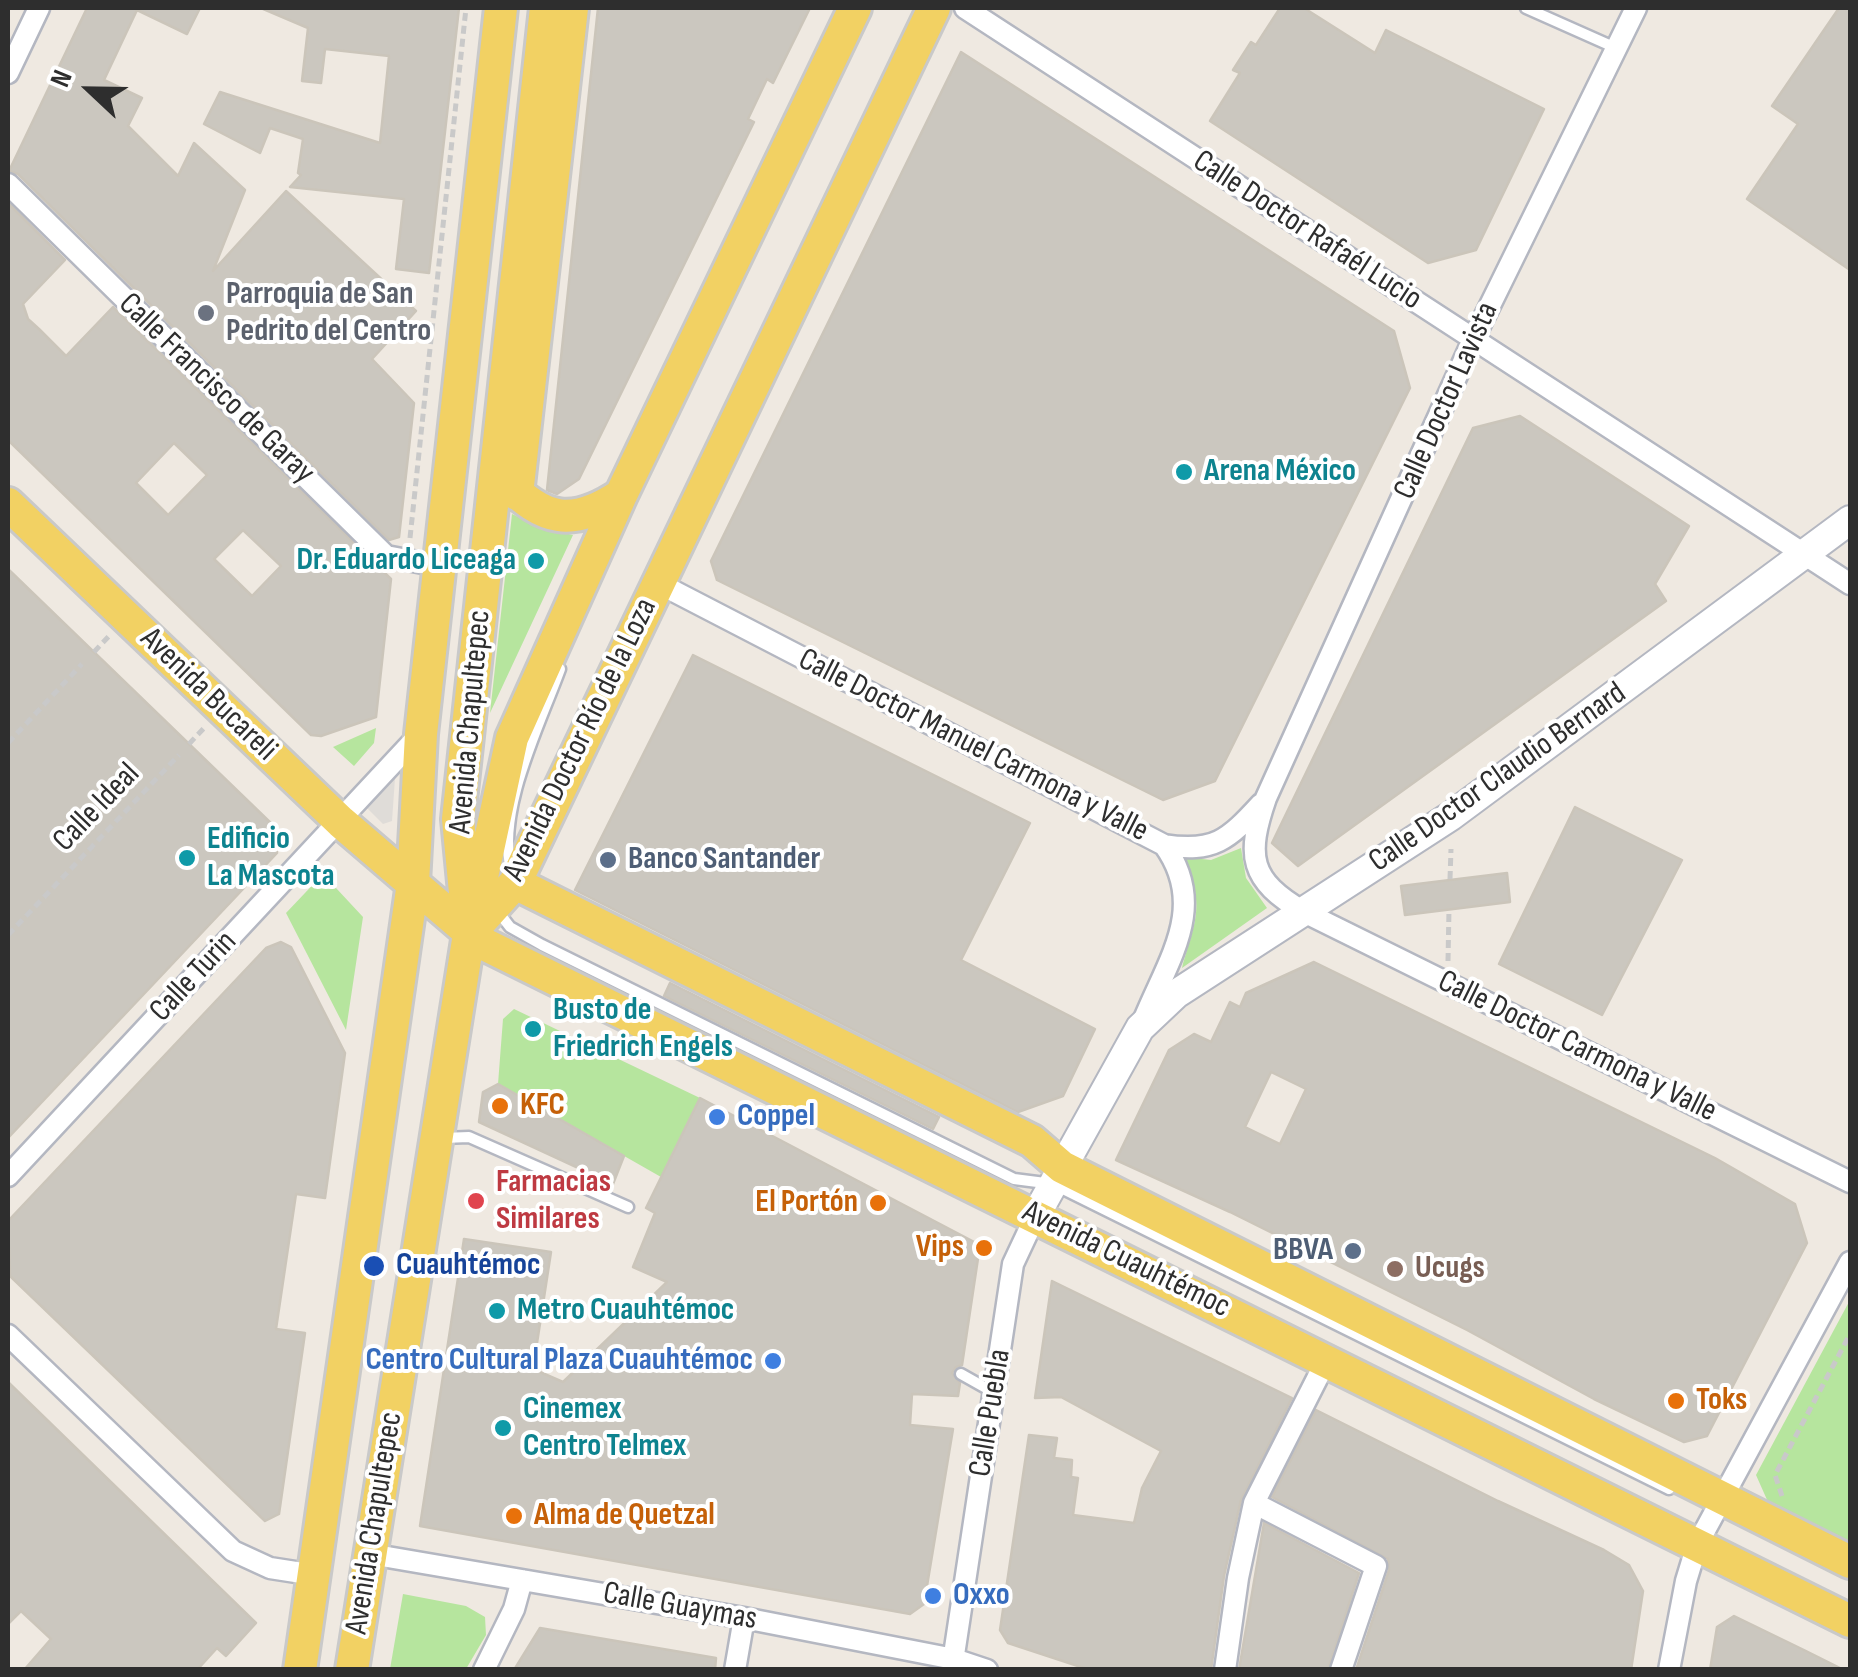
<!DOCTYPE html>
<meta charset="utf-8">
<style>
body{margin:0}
#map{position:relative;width:1858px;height:1677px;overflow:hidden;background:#efe9e1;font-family:"Sofia Sans Condensed",sans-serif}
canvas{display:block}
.frame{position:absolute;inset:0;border:10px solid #2e2e2e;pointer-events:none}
.north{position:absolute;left:40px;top:40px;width:100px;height:100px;-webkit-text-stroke:8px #fff;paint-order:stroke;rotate:292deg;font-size:28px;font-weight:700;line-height:40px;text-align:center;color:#2e2e2e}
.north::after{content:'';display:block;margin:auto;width:35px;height:45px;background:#2e2e2e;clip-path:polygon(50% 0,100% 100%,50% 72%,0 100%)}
</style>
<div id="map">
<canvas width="1858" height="1677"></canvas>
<div class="frame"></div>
<div class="north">N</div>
</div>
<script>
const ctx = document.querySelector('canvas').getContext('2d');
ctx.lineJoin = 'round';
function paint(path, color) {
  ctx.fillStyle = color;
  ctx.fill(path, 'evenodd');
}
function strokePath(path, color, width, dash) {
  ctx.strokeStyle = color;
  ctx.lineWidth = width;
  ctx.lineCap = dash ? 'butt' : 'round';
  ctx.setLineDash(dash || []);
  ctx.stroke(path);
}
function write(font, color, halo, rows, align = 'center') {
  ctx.font = font + ' "Sofia Sans Condensed",sans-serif';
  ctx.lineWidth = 8;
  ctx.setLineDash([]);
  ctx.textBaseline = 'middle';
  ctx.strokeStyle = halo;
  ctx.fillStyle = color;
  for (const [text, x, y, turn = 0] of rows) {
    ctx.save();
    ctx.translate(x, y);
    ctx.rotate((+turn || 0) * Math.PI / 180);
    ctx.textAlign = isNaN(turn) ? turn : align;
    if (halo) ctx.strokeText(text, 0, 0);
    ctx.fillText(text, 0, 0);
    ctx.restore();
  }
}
const green = new Path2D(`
 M512,514l28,13 33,8 -83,178z
 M376,728l-2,15 -20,23 -21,-19z
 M1241,848l5,30 21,30 -85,60c14,-51 23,-59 2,-111l27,3z
 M323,874l40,43 -17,113 -60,-117z
 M514,1009l186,89 -39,79 -163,-93 5,-65z
 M1850,1300v250l-78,-39 -16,-36z
 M403,1594l63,12 19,11 1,18 -20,34h-76z`);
const plaza = new Path2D(`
 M390,776l5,2 -3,43 -9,3 -20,-20z`);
const building = new Path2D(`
 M87,8h113l-13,26 -50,-24 -33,70 38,18 -14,28 50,50 16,-33 51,47 -32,81 73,-80 130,120 -44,48 42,44 -15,134 -10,3 -371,-366 -9,-3z
 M261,8h198l-30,265 -33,-4 8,-70 -114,-12 11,-12 -3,-2 5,-34 -33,-11 -10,25 -56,-29 16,-32 160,51 9,-87 -64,-7 -4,34 -19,-2 6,-53z
 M598,8h212l-37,75 -6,-4 -19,40 6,3 -175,357 -22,15 -10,-4z
 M1280,8h24l71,45 11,-23 158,79 -68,141 -48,13 -218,-142 30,-48 -7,-3 18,-28 5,3z
 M1839,8h11v262l-103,-71 51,-75 -26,-18z
 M961,52l433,279 16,57 -195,393 -52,19 -446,-220 -6,-19z
 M8,203l57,57 -42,44 5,15 11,10 27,27 47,-49 278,272 -15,138 -55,19 -10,-1 -303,-295zM174,443l33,32 -39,40 -32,-32zM243,530l38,36 -29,30 -38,-37z
 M1520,416l169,110 -34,58 11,17 -368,265 -26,-23 201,-415z
 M8,569l268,259 1,25 -269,285z
 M693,655l337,168 -69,137 134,69 -32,67 -45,16 -443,-222z
 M1575,807l107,53 -80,155 -103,-51z
 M1507,873l3,29 -105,13 -4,-29z
 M281,942l10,5 54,106 -20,145 -29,-4 -20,135 29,4 -26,181 -14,7 -255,-245 -2,-55 258,-273z
 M1314,962l401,196 80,46 12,39 -100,193 -23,6 -90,-43 -127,-69 -237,-118 -114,-52 53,-110 25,-16 17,8 19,-40 10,5 6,-14zM1271,1072l35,17 -26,55 -35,-17z
 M670,983l269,134 -6,12 -269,-133z
 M498,1084l126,72 -11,28 -134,-62 4,-30z
 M700,1098l280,147 -18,120 -6,2 -4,6 8,10 -2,13 -46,-2 -2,31 43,4 -29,175 -14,10 -490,-88 44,-287 87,13 -18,117 30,13 104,-100 -34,-15 22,-54 -9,-5z
 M1052,1281l240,117 -51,102 -17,76 -13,94h-121l-82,-27 -8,-13 29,-195 28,3 -3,20 18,2 -1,17 7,1 -5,37 61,8 8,-35 19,-37 -100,-54 -26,1z
 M8,1382l248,241 -30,33 -9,-8 -20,22h-173l27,-31 -30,-28 -13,13z
 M1316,1410l182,91 106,49 25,15 14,26 -12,79h-275l33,-100 -1,-11 -116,-62z
 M1264,1523l95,50 -31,97h-89z
 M1734,1616l72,35 38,19h-134l7,-43z
 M540,1628l176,30 -1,12h-201z`);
const path = new Path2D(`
 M410,538l56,-530
 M94,652l15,-16
 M8,743l74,-79
 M189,744l15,-16
 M1450,879l1,-30
 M8,935l171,-180
 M1448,961l1,-52
 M1782,1496l-7,-21 75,-141`);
const service = new Path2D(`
 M1526,8l90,40
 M511,869c-15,-58 29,-145 49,-200
 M496,909l14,18 32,18 472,234 39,5 616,305
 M443,1138l26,-1 159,70
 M961,1374l32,18`);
const minor = new Path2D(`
 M965,8l885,576
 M1636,8l-163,332 -207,458c-20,58 -17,82 38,114l546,270
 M8,73l31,-65
 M8,184l378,372 53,10
 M658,583l506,262c50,8 64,-5 97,-41
 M1144,1019c25,-61 64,-113 20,-174
 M8,1176l411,-441
 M8,1335l225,216 37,17 45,7
 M1254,1503l122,63 -35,104
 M370,1554l374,64 210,41 33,11
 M952,1668l61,-404 23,-49
 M484,1670l30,-61 8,-29
 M735,1670l9,-52
 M1225,1670l13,-92 16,-75 73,-144
 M1669,1670l17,-89 11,-36 153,-283`);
const tertiary = new Path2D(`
 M1036,1215l104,-187 36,-34 275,-178 399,-296`);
const primary = new Path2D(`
 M504,480c40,42 69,47 117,15
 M517,494l55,-486
 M8,504l333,318 141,121 1368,678
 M515,883l517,258 30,26 788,395
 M476,905l36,-167 109,-243 234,-487
 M469,934l46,-51 419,-875
 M300,1670l113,-787 8,-149 80,-726
 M352,1670l117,-736 -11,-115 88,-811`);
const markers = [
 [206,313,10,"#6b7280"],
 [1184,472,10,"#0f9aa8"],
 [536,561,10,"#0f9aa8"],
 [187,858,10,"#0f9aa8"],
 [608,860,10,"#5c6f8a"],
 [533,1029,10,"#0f9aa8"],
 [500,1106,10,"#e8710a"],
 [717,1117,10,"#3f7fe0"],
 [476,1201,10,"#e0444e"],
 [878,1203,10,"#e8710a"],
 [984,1248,10,"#e8710a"],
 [1353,1251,10,"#5c6f8a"],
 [374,1266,12,"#1a4fb4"],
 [1395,1269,10,"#8d6e63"],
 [497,1311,10,"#0f9aa8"],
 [773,1361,10,"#3f7fe0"],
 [1676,1401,10,"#e8710a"],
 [503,1428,10,"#0f9aa8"],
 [514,1516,10,"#e8710a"],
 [933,1596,10,"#3f7fe0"]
];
const streetNames = [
 ["Calle Doctor Rafaél Lucio",1307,231,33],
 ["Calle Francisco de Garay",216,389,44],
 ["Calle Doctor Lavista",1447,401,-66],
 ["Avenida Bucareli",208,695,44],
 ["Avenida Chapultepec",471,722,-85],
 ["Avenida Doctor Río de la Loza",581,740,-64],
 ["Calle Doctor Manuel Carmona y Valle",973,746,27],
 ["Calle Doctor Claudio Bernard",1498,778,-35],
 ["Calle Ideal",97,808,-46],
 ["Calle Turin",194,977,-47],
 ["Calle Doctor Carmona y Valle",1577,1047,26],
 ["Avenida Cuauhtémoc",1126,1260,26],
 ["Calle Puebla",991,1413,-81],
 ["Avenida Chapultepec",375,1523,-81],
 ["Calle Guaymas",680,1607,10]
];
const worshipNames = [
 ["Parroquia de San",226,295],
 ["Pedrito del Centro",226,332]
];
const cultureNames = [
 ["Arena México",1204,472],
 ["Dr. Eduardo Liceaga",516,561,"right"],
 ["Edificio",207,840],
 ["La Mascota",207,877],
 ["Busto de",553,1011],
 ["Friedrich Engels",553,1048],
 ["Metro Cuauhtémoc",517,1311],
 ["Cinemex",523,1410],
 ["Centro Telmex",523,1447]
];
const serviceNames = [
 ["Banco Santander",628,860],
 ["BBVA",1333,1251,"right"]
];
const foodNames = [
 ["KFC",520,1106],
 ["El Portón",858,1203,"right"],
 ["Vips",964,1248,"right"],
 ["Toks",1696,1401],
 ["Alma de Quetzal",534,1516]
];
const shopNames = [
 ["Coppel",737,1117],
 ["Centro Cultural Plaza Cuauhtémoc",753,1361,"right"],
 ["Oxxo",953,1596]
];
const healthNames = [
 ["Farmacias",496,1183],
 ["Similares",496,1220]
];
const transitNames = [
 ["Cuauhtémoc",396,1266]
];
const educationNames = [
 ["Ucugs",1415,1269]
];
paint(green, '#b6e59e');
paint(plaza, '#dfdcd8');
paint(building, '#cbc7bf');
strokePath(building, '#cbc5ba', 2.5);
strokePath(service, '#b4b7c1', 15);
strokePath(minor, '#b4b7c1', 25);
strokePath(tertiary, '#b4b7c1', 32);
strokePath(primary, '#c9c9c9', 38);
strokePath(path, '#c9c9c9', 5, [8, 5]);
strokePath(service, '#fff', 10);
strokePath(minor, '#fff', 20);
strokePath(tertiary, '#fff', 28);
strokePath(primary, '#f2d163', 32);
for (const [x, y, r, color] of markers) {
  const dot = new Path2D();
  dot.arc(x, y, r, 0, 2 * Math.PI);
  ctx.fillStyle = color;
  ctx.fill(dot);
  strokePath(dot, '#fff', 4);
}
write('32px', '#2e2e2e', '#fff', streetNames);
write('bold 32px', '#5b616d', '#fff', worshipNames, 'left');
write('bold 32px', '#0d838f', '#fff', cultureNames, 'left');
write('bold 32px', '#4e5e75', '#fff', serviceNames, 'left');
write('bold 32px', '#c56008', '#fff', foodNames, 'left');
write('bold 32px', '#366cbe', '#fff', shopNames, 'left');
write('bold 32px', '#be3a42', '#fff', healthNames, 'left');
write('bold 32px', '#164399', '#fff', transitNames, 'left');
write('bold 32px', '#785e54', '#fff', educationNames, 'left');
</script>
